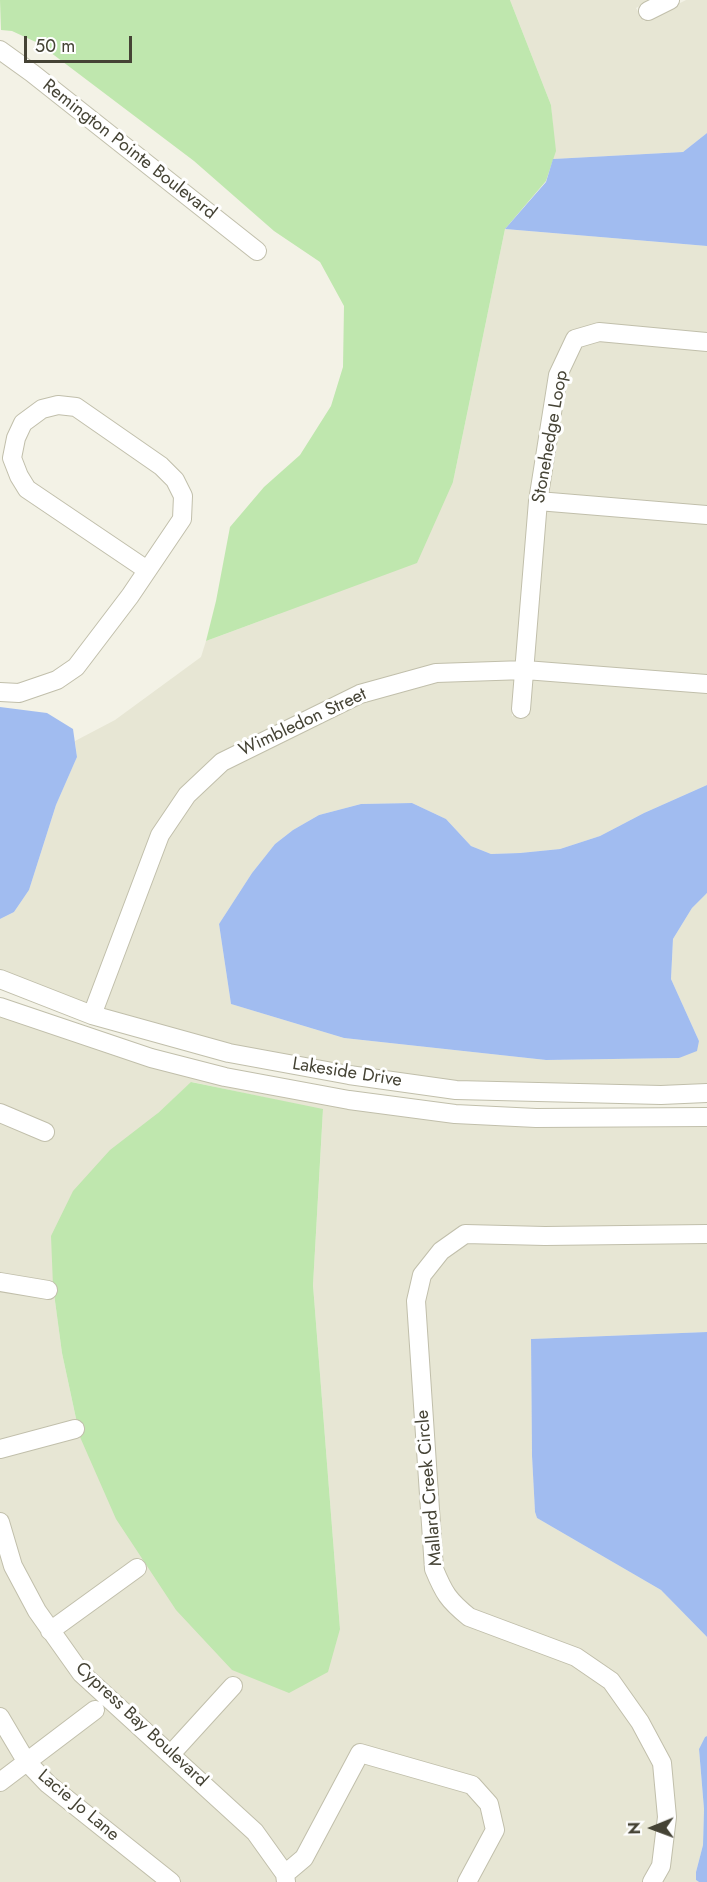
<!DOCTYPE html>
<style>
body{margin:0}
#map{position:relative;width:707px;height:1882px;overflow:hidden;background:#f3f2e6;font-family:Jost,sans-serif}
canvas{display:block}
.north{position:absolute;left:623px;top:1798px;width:60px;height:60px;-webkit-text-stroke:4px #fff;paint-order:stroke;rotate:269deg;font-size:16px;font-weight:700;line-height:24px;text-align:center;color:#454335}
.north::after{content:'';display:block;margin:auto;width:21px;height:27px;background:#454335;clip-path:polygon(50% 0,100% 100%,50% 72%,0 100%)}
.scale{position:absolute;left:24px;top:36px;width:108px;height:27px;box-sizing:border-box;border:3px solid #454335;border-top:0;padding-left:8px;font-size:18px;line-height:21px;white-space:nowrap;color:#454335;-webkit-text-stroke:4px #fff;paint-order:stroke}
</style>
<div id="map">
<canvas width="707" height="1882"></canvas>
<div class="north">N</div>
<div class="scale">50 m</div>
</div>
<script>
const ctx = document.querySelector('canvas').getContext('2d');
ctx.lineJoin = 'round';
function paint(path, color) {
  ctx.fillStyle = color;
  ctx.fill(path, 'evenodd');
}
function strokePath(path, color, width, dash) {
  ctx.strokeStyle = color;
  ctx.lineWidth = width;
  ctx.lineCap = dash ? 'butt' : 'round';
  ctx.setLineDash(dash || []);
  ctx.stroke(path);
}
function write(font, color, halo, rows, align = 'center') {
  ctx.font = font + ' Jost,sans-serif';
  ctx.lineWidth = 6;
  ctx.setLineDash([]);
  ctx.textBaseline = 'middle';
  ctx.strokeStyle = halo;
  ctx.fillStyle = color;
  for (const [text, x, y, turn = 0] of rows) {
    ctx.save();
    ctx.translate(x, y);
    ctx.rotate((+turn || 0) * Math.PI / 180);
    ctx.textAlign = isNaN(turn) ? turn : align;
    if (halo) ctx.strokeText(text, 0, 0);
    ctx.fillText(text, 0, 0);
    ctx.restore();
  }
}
const residential = new Path2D(`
 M510,0h142l-16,8 8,13 42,-21h21v133l-24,19 -130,7 2,-8 -4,-46z
 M505,229l202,17v88l-134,-2 -56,331 -81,2 -257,126 -92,214 -87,-34v-52l14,-7 15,-22 27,-85 21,-48 -2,-16 40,-21 86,-63 5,-16 73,-27 174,-132z
 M599,340l108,9v158l-160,-12 19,-118 16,-32z
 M546,509l161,13v155l-173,-13z
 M516,678l-4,38 16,1 5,-38 174,13v93l-63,28 -44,23 -40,13 -40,4 -29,1 -20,-8 -25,-27 -34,-16 -51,1 -42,11 -26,15 -18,14 -23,29 -33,51 12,80 113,34 202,22 133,-2 20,-17 -28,-62 2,-40 19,-31 15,-15v193l-46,1 -204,-4 -107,-16 -118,-21 -129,-36 65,-172 25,-39 34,-32 136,-66 75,-21z
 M0,1015l347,92 360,17v103l-162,2 -80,-2 -50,44 11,298 10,25 13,17 123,52 33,23 28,39 20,40 6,52 -7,47 -9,18h-643zM192,1082l131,28 -10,175 27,344 -260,-192 -18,-84 -9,-67 105,-173z
 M468,1241h239v91l-176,7 1,117 3,56 2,6 124,72 46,47v99l-2,1 -6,12 5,60 -1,36 -7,27v8l3,2h-38l15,-65 -60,-142 -142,-64 -23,-23 -8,-21 -18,-265 5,-24 17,-22z`);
const green = new Path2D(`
 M0,0h510l41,105 5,46 -10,30 -41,48 -52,253 -36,81 -211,78 10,-40 14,-74 34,-40 36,-32 31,-49 12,-39 1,-61 -24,-44 -46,-31 -80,-70 -156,-118 -26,-12 -11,-1z
 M191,1082l132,27 -10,176 27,344 -12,43 -39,21 -57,-23 -56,-60 -60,-91 -36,-82 -18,-84 -9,-67 -2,-50 22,-45 37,-41 48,-37z`);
const water = new Path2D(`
 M707,133v113l-202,-17 41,-47 7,-23 130,-7z
 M0,707l47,6 26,16 4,28 -21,48 -27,85 -15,22 -14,7z
 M707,785v108l-15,15 -19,31 -2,40 28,62 -2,10 -18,7 -133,2 -202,-22 -113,-34 -12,-80 33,-51 23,-29 18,-14 26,-15 42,-11 51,-1 34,16 25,27 20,8 29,-1 40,-4 40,-13 44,-23z
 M707,1332v305l-46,-47 -124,-72 -2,-6 -3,-56 -1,-117z
 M707,1736v146h-8l-3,-2v-8l7,-27 1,-36 -5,-60 6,-12z`);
const minor = new Path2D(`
 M648,11l22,-11
 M0,50l32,23 225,178
 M538,501l169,14
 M0,692l19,1 38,-13 19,-13 54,-71 52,-77 1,-23 -8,-16 -14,-14 -85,-59 -18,-2 -16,4 -19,14 -7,15 -4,20 7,18 8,13 120,81
 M521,709l17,-208 20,-126 17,-36 24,-7 108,10
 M0,979l92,36 137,38 120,22 107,15 205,5 46,-2
 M0,1007l151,51 74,19 124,23 106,14 81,4 171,-1
 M92,1015l68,-180 27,-40 35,-33 138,-68 76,-21 89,-3 182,14
 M0,1113l45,19
 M0,1282l48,8
 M0,1449l75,-20
 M0,1522l13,44 24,45 44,62 174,159 30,42 1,8
 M50,1631l87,-63
 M0,1717l26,44 22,23 123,98
 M171,1754l62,-68
 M0,1782l95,-72
 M285,1874l19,-16 56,-105 112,32 17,19 6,26 -28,52
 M652,1882l9,-16 6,-49 -5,-54 -22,-41 -29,-41 -35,-24 -107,-40c-21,-17 -25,-24 -35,-48l-18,-268 6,-26 19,-24 24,-17 80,2 162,-2`);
const streetNames = [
 ["Remington Pointe Boulevard",129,150,38],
 ["Stonehedge Loop",551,437,-80],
 ["Wimbledon Street",303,723,-25],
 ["Lakeside Drive",347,1073,9],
 ["Mallard Creek Circle",430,1488,-95],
 ["Cypress Bay Boulevard",141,1725,43],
 ["Lacie Jo Lane",78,1806,40]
];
paint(residential, '#e7e6d4');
paint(green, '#bfe7ae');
paint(water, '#a1bcf0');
strokePath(minor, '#c1bfab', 20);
strokePath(minor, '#fff', 18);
write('18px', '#454335', '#fff', streetNames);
</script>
